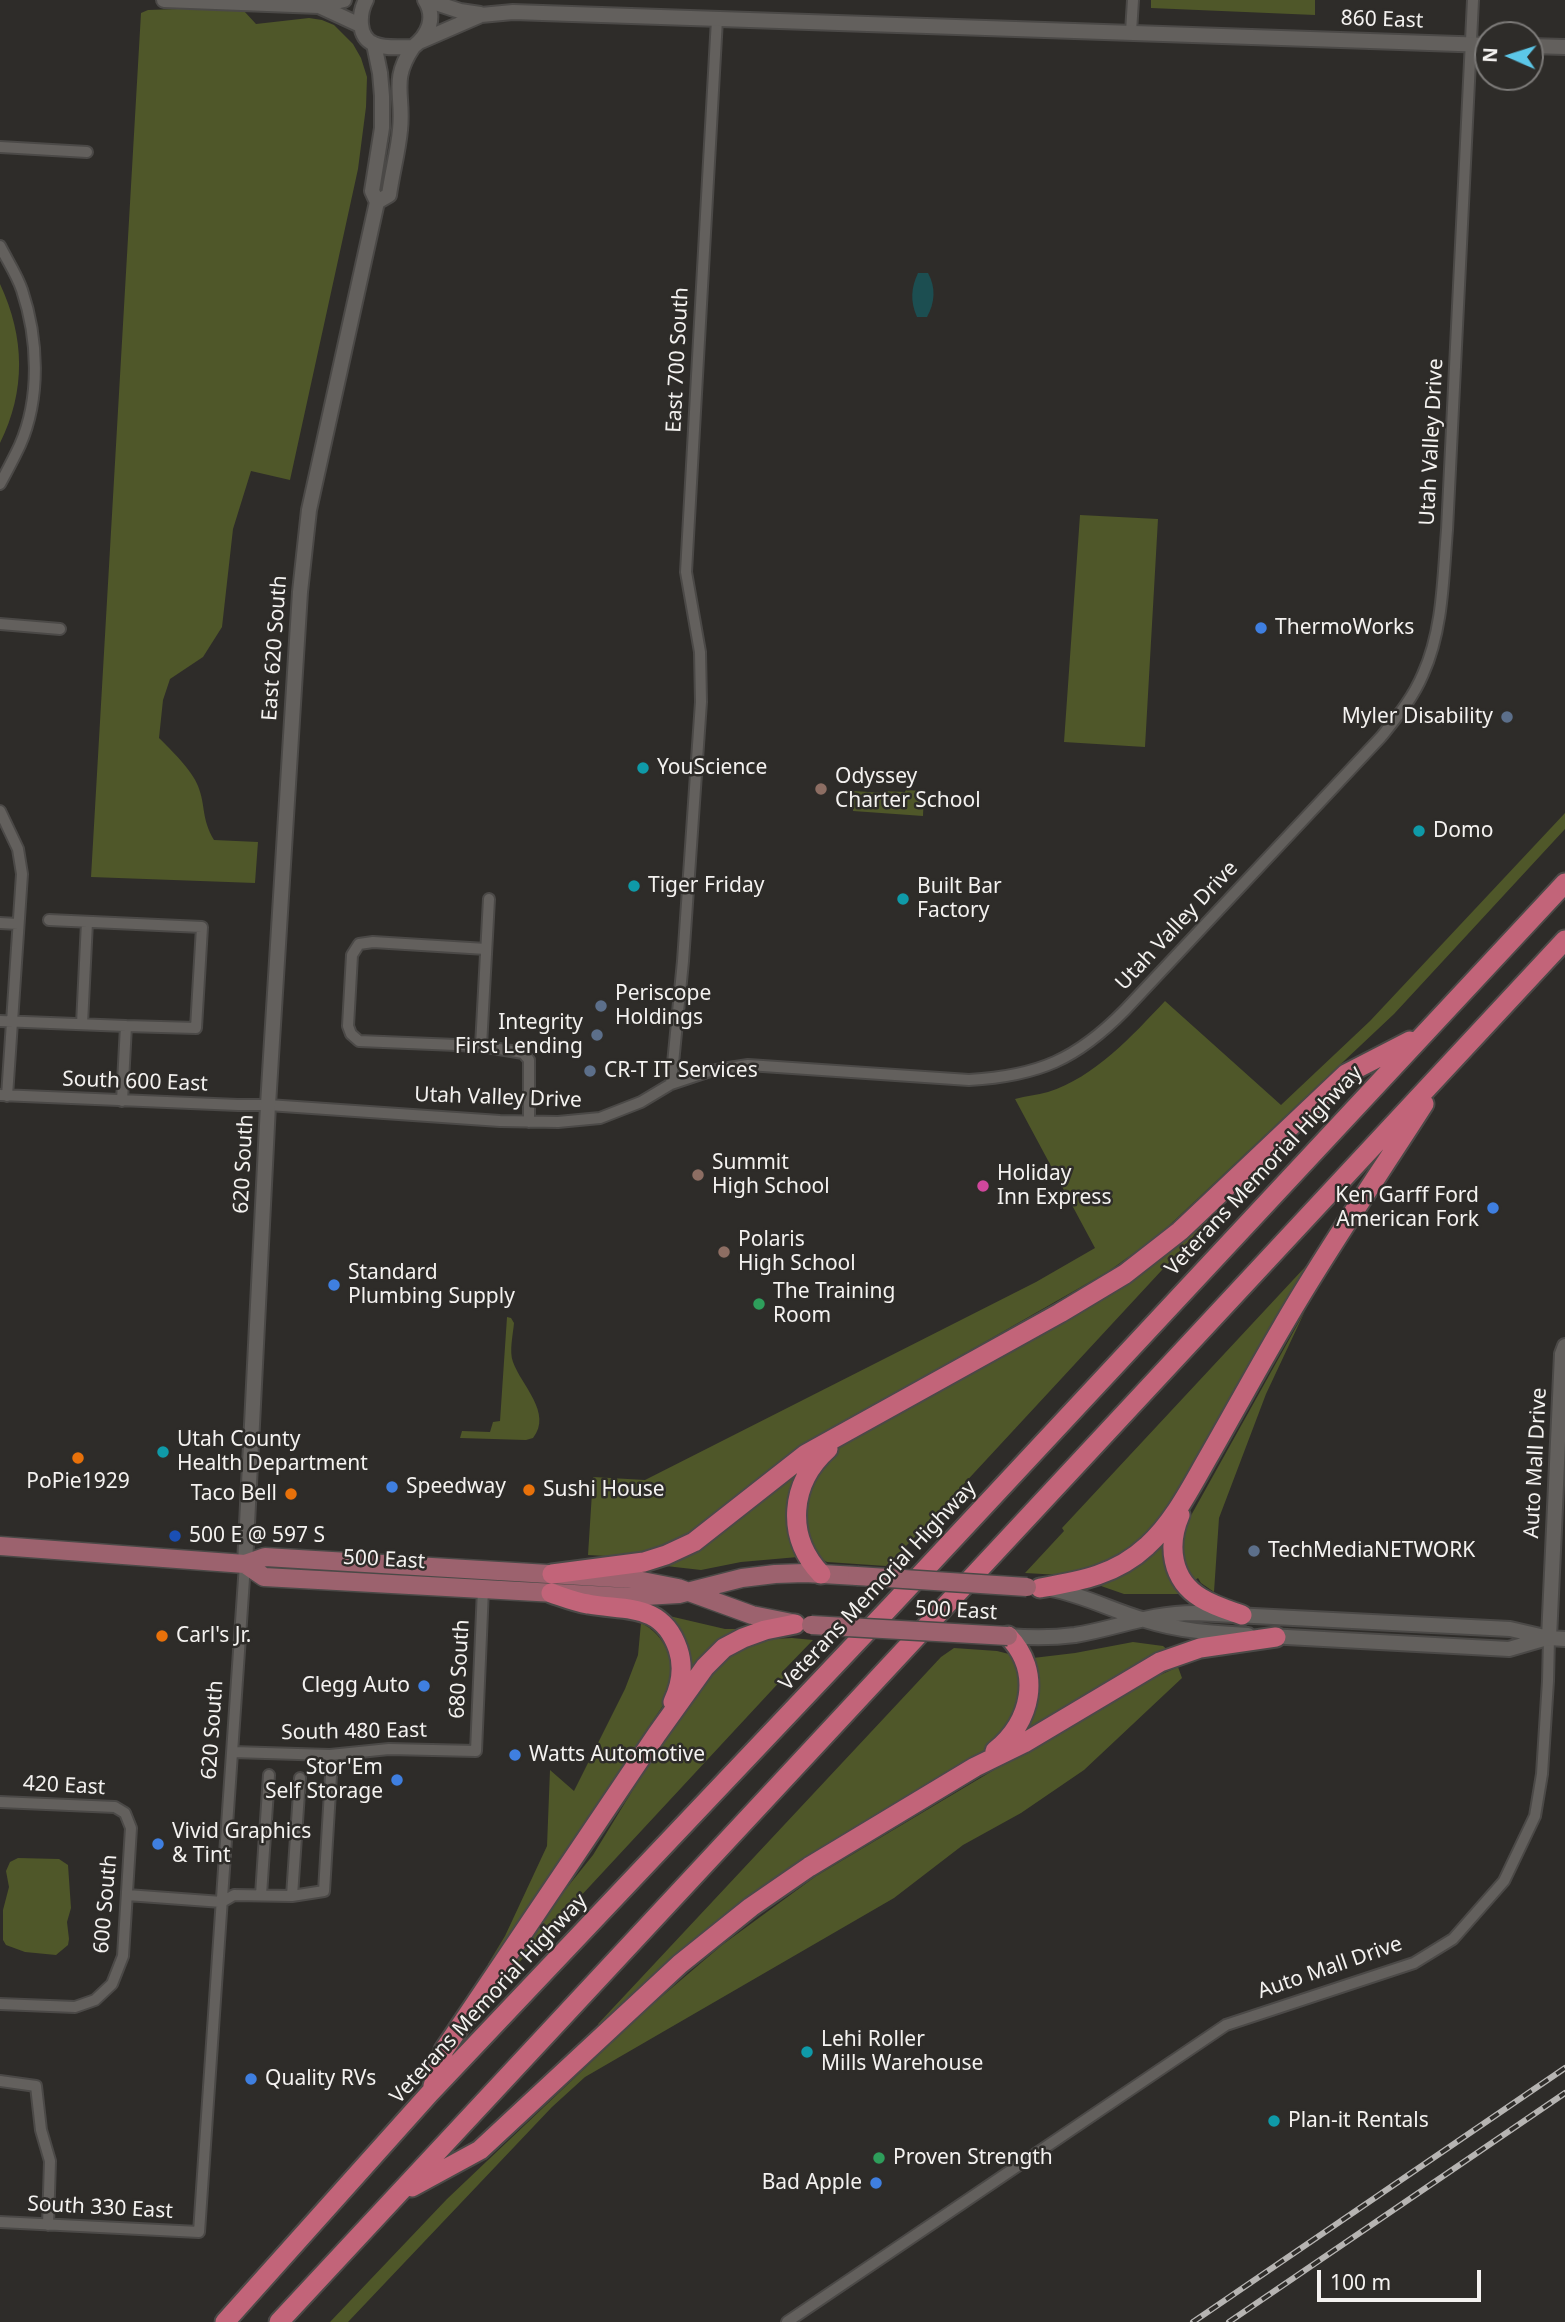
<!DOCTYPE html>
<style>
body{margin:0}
#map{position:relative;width:1565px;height:2322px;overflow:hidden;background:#2e2c29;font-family:"Noto Sans",sans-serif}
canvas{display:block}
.north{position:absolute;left:1474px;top:21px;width:70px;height:70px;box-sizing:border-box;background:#2e2c29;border:2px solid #7d7b79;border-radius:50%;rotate:273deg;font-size:19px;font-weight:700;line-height:28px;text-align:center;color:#f4f2f0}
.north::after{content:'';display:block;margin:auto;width:24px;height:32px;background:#5cc7e8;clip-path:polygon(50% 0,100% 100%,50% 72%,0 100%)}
.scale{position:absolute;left:1317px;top:2270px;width:164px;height:32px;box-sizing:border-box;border:4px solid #f4f2f0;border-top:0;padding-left:9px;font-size:21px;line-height:24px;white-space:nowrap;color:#f4f2f0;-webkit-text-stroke:5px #2e2c29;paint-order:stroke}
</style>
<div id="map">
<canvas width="1565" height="2322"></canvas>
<div class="north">N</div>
<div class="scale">100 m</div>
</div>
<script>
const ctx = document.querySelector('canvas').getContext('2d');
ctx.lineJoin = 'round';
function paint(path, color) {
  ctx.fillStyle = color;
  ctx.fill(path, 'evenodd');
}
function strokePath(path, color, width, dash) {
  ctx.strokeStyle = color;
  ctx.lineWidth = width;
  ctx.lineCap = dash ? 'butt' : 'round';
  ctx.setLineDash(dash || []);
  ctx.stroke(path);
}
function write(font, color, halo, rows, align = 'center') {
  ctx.font = font + ' "Noto Sans",sans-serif';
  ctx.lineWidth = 5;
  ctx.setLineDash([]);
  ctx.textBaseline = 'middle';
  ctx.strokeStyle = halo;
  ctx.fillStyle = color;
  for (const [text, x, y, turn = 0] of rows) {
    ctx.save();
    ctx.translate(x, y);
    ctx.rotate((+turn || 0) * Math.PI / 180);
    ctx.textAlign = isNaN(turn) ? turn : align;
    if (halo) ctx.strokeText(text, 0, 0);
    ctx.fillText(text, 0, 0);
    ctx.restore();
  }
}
const green = new Path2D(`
 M1151,0h164v15l-164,-7z
 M205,8l39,3 12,13 53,-6 13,2 12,5 19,19 8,14 6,19 -1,30 -8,62 -68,311 -39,-9 -18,58 -11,98 -19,30 -33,22 -7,21 -4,38c12,12 33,32 39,48 8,20 3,32 16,54l44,2 -3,41 -164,-6 50,-864 7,-3z
 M0,284c25,53 26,107 0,159z
 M1080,515l78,4 -13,228 -81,-5z
 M906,790l18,1 -1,25 -70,-5 1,-20 28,2 1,-2 22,1z
 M1565,813v16l-171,185 -235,221 -50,36 -313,179 -87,71 -20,13 -17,9 -36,10 -30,3 -18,-1 5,-78 52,3 391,-198 59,-34 -80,-149c11,-3 22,-4 33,-7 47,-15 84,-56 117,-91l116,104 89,-84z
 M1237,1189l-326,352 -25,25 -59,-4 -6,-3 -16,-21 -2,-32 22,-47 18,-14 261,-148z
 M1320,1251l-155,268 -55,47 -50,9 -35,-2 39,-42 -2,-3z
 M1305,1311l-39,83 -47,124 -5,74 -13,-9 -3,-5 -4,3c-12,-22 -13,-29 -10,-53z
 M507,1317l4,1 3,5c-1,12 -5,28 -1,39 8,23 40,51 20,76l-7,2 -66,-2 2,-7 28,1 3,-10 7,-1z
 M804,1465l-6,92 -57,5 -40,8 -35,-4 -1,-2z
 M1164,1539l19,51 -5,4h-54l-23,-8v-2z
 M665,1615l60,14h17l-51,46z
 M641,1623c24,11 38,43 29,68 -2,5 -5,11 -8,16l-94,140 -76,121 -4,-4 17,-28 42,-90 3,-76 24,21 51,-102 13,-34z
 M792,1638l21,2 -31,32 3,4 -272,293 -2,-1 50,-73 32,-40 60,-98 68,-97 28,-18 2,3 22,-6z
 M1133,1642l30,4 6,5 -149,88 16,-60 -3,-21 42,-5z
 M954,1648l43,3 12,3 7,9 7,22 -6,30 -32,38 -173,103 -212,171 -2,-3 316,-338 27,-29z
 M1178,1667l4,11 -98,92 -63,43 -58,32 -69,53 -309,179 -33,30 -204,215h-18l117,-123 200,-190 75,-64 94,-69 317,-189z
 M18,1858l41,1 9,6 3,43 -4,14 2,17 -1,6 -12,10 -31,-3 -19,-7 -3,-5v-30l6,-23 -3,-16 4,-9z`);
const water = new Path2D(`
 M918,273h10c8,15 7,29 -1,44h-10c-7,-16 -6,-29 1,-44z`);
const minor = new Path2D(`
 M1131,32l2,-32
 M0,147l87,5
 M0,246c7,14 17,29 22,44 16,48 19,107 -2,155 -6,13 -13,26 -20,39
 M0,624l60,5
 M0,811l18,38 4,25 -15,222
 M49,920l153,7 -6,101 -70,-2 -4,75
 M0,923l18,1
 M486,949l-113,-7 -14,2 -7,11 -4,71 3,8 8,7 122,5 42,7 6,7v62
 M0,1021l126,5
 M82,1024l5,-102
 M481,1046l8,-147
 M671,1084l12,-123 18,-259 -1,-50 -14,-80 31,-553
 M0,1095l238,10h30l232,16 58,1 42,-4 41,-16 30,-18 39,-13 38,-6 221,15c70,-4 108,-21 156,-70l256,-273c16,-20 32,-39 42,-63 20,-44 20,-96 24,-144l26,-530
 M233,1752l97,3 59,-6 87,2 7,-162
 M0,1802l115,5 10,6 6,15 -8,128 -11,28 -17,16 -20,7 -75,-3
 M127,1895l95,7 12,-7 58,1 32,-5 7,-116
 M261,1895l8,-120
 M292,1896l8,-118
 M0,2081l36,5 5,44 9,31 -2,64
 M0,2222l199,10 46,-668
 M787,2322l439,-297 188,-62 39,-24 51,-58 31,-65 7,-42 6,-93 1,-43`);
const tertiary = new Path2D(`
 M164,0l155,6 25,-6
 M366,0c-7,13 -9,37 8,44 11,5 28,3 39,3 16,-12 23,-30 12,-47
 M427,0l33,11 20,3
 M319,6l41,19
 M421,41l60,-26 32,-3 975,33
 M1530,46l35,1
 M377,202l12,-7c3,-22 9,-43 11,-65 4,-36 -10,-49 13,-83
 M245,1564l23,-459 32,-513 9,-82 68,-308 -5,-11 10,-63v-32l-2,-23 -6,-29
 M1051,1589c33,6 62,22 94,31 34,11 68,13 103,15
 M1008,1636c23,2 45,2 67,-1 43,-7 74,-22 120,-22l315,16 39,9 16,1
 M1268,1636l241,13 38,-11
 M1549,1638l13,-284 3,-8`);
const primary = new Path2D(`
 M0,1546l245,18 20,-7 367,22 46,9 74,27 40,8
 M245,1564l19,13 364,20 51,-3 63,-16 33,-4 30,-1 52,3`);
const motorway = new Path2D(`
 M1180,1515c-13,30 -9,65 21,83 13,8 27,12 41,17
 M552,1574l92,-12 22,-7 28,-13 112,-88 254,-141 65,-39 55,-43 166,-157 64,-33
 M821,1574c-36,-38 -31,-91 7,-125
 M1040,1588c40,-7 76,-13 107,-42 27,-24 45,-61 63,-92 24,-42 47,-84 71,-125 44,-77 95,-150 143,-225
 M551,1593c12,4 24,9 37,11 37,7 74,-2 90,45 6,18 3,36 -5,53
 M995,1751c36,-29 48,-79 13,-115
 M433,2086l11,-36 213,-316 48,-67 19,-19 19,-10 22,-8 30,-6
 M412,2187l68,-37 200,-186 71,-57 58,-40 166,-100 49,-24 136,-81 40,-14 76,-11
 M225,2322l205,-229 463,-489 672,-721
 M279,2322l1286,-1382`);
const rail = new Path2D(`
 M1193,2322l372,-254
 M1229,2322l336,-229`);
const primaryBridge = new Path2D(`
 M857,1576l170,11
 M811,1625l197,11`);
const markers = [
 [1261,628,7,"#3f7fe0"],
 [1507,717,7,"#5c6f8a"],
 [643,768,7,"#0f9aa8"],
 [821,789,7,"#8d6e63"],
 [1419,831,7,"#0f9aa8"],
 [634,886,7,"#0f9aa8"],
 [903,899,7,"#0f9aa8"],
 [601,1006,7,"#5c6f8a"],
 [597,1035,7,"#5c6f8a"],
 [590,1071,7,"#5c6f8a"],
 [698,1175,7,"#8d6e63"],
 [983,1186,7,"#d1479c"],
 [1493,1208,7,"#3f7fe0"],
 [724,1252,7,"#8d6e63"],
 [334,1285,7,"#3f7fe0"],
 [759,1304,7,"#2e9e5b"],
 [163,1452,7,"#0f9aa8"],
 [78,1458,7,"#e8710a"],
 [392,1487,7,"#3f7fe0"],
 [529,1490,7,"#e8710a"],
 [291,1494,7,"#e8710a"],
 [175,1536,7,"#1a4fb4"],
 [1254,1551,7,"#5c6f8a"],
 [162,1636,7,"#e8710a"],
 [424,1686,7,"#3f7fe0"],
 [515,1755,7,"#3f7fe0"],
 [397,1780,7,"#3f7fe0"],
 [158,1844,7,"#3f7fe0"],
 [807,2052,7,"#0f9aa8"],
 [251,2079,7,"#3f7fe0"],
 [1274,2121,7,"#0f9aa8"],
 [879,2158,7,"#2e9e5b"],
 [876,2183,7,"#3f7fe0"]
];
const streetNames = [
 ["860 East",1382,20,2],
 ["East 700 South",678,360,-87],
 ["Utah Valley Drive",1432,442,-87],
 ["East 620 South",275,648,-86],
 ["Utah Valley Drive",1177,926,-47],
 ["South 600 East",135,1082,2],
 ["Utah Valley Drive",498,1098,2],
 ["620 South",244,1164,-87],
 ["Veterans Memorial Highway",1264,1171,-47],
 ["Auto Mall Drive",1536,1463,-87],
 ["500 East",384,1560,3],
 ["Veterans Memorial Highway",878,1586,-47],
 ["500 East",956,1611,3],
 ["680 South",460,1669,-87],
 ["620 South",213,1730,-86],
 ["South 480 East",354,1732,-1],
 ["420 East",64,1786,3],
 ["600 South",106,1904,-85],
 ["Auto Mall Drive",1330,1968,-19],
 ["Veterans Memorial Highway",489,1999,-47],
 ["South 330 East",100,2208,3]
];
const poiNames = [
 ["ThermoWorks",1275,628],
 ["Myler Disability",1493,717,"right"],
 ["YouScience",657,768],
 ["Odyssey",835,777],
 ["Charter School",835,801],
 ["Domo",1433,831],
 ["Tiger Friday",648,886],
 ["Built Bar",917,887],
 ["Factory",917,911],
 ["Periscope",615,994],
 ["Holdings",615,1018],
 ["Integrity",583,1023,"right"],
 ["First Lending",583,1047,"right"],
 ["CR-T IT Services",604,1071],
 ["Summit",712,1163],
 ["High School",712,1187],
 ["Holiday",997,1174],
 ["Inn Express",997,1198],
 ["Ken Garff Ford",1479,1196,"right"],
 ["American Fork",1479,1220,"right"],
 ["Polaris",738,1240],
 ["High School",738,1264],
 ["Standard",348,1273],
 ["Plumbing Supply",348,1297],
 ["The Training",773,1292],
 ["Room",773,1316],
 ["Utah County",177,1440],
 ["Health Department",177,1464],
 ["PoPie1929",78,1482,"center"],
 ["Speedway",406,1487],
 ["Sushi House",543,1490],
 ["Taco Bell",277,1494,"right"],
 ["500 E @ 597 S",189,1536],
 ["TechMediaNETWORK",1268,1551],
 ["Carl's Jr.",176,1636],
 ["Clegg Auto",410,1686,"right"],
 ["Watts Automotive",529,1755],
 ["Stor'Em",383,1768,"right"],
 ["Self Storage",383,1792,"right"],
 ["Vivid Graphics",172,1832],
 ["& Tint",172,1856],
 ["Lehi Roller",821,2040],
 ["Mills Warehouse",821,2064],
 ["Quality RVs",265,2079],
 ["Plan-it Rentals",1288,2121],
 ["Proven Strength",893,2158],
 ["Bad Apple",862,2183,"right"]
];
paint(green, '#4f5729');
paint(water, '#1c4e51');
strokePath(minor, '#4b4947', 14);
strokePath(tertiary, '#4b4947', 18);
strokePath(primary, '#4b4947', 21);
strokePath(motorway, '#4b4947', 23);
strokePath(minor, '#63605d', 10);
strokePath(tertiary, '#63605d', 14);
strokePath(primary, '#9c626e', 18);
strokePath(motorway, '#c26479', 19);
strokePath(rail, '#b6b4b2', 6);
strokePath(rail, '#2e2c29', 3.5, [10]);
strokePath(primaryBridge, '#4b4947', 21, []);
strokePath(primaryBridge, '#9c626e', 18);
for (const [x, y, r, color] of markers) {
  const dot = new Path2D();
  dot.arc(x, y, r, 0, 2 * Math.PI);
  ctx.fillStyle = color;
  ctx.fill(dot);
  strokePath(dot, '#2e2c29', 2.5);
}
write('21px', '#f4f2f0', '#2e2c29', streetNames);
write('21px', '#f4f2f0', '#2e2c29', poiNames, 'left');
</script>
